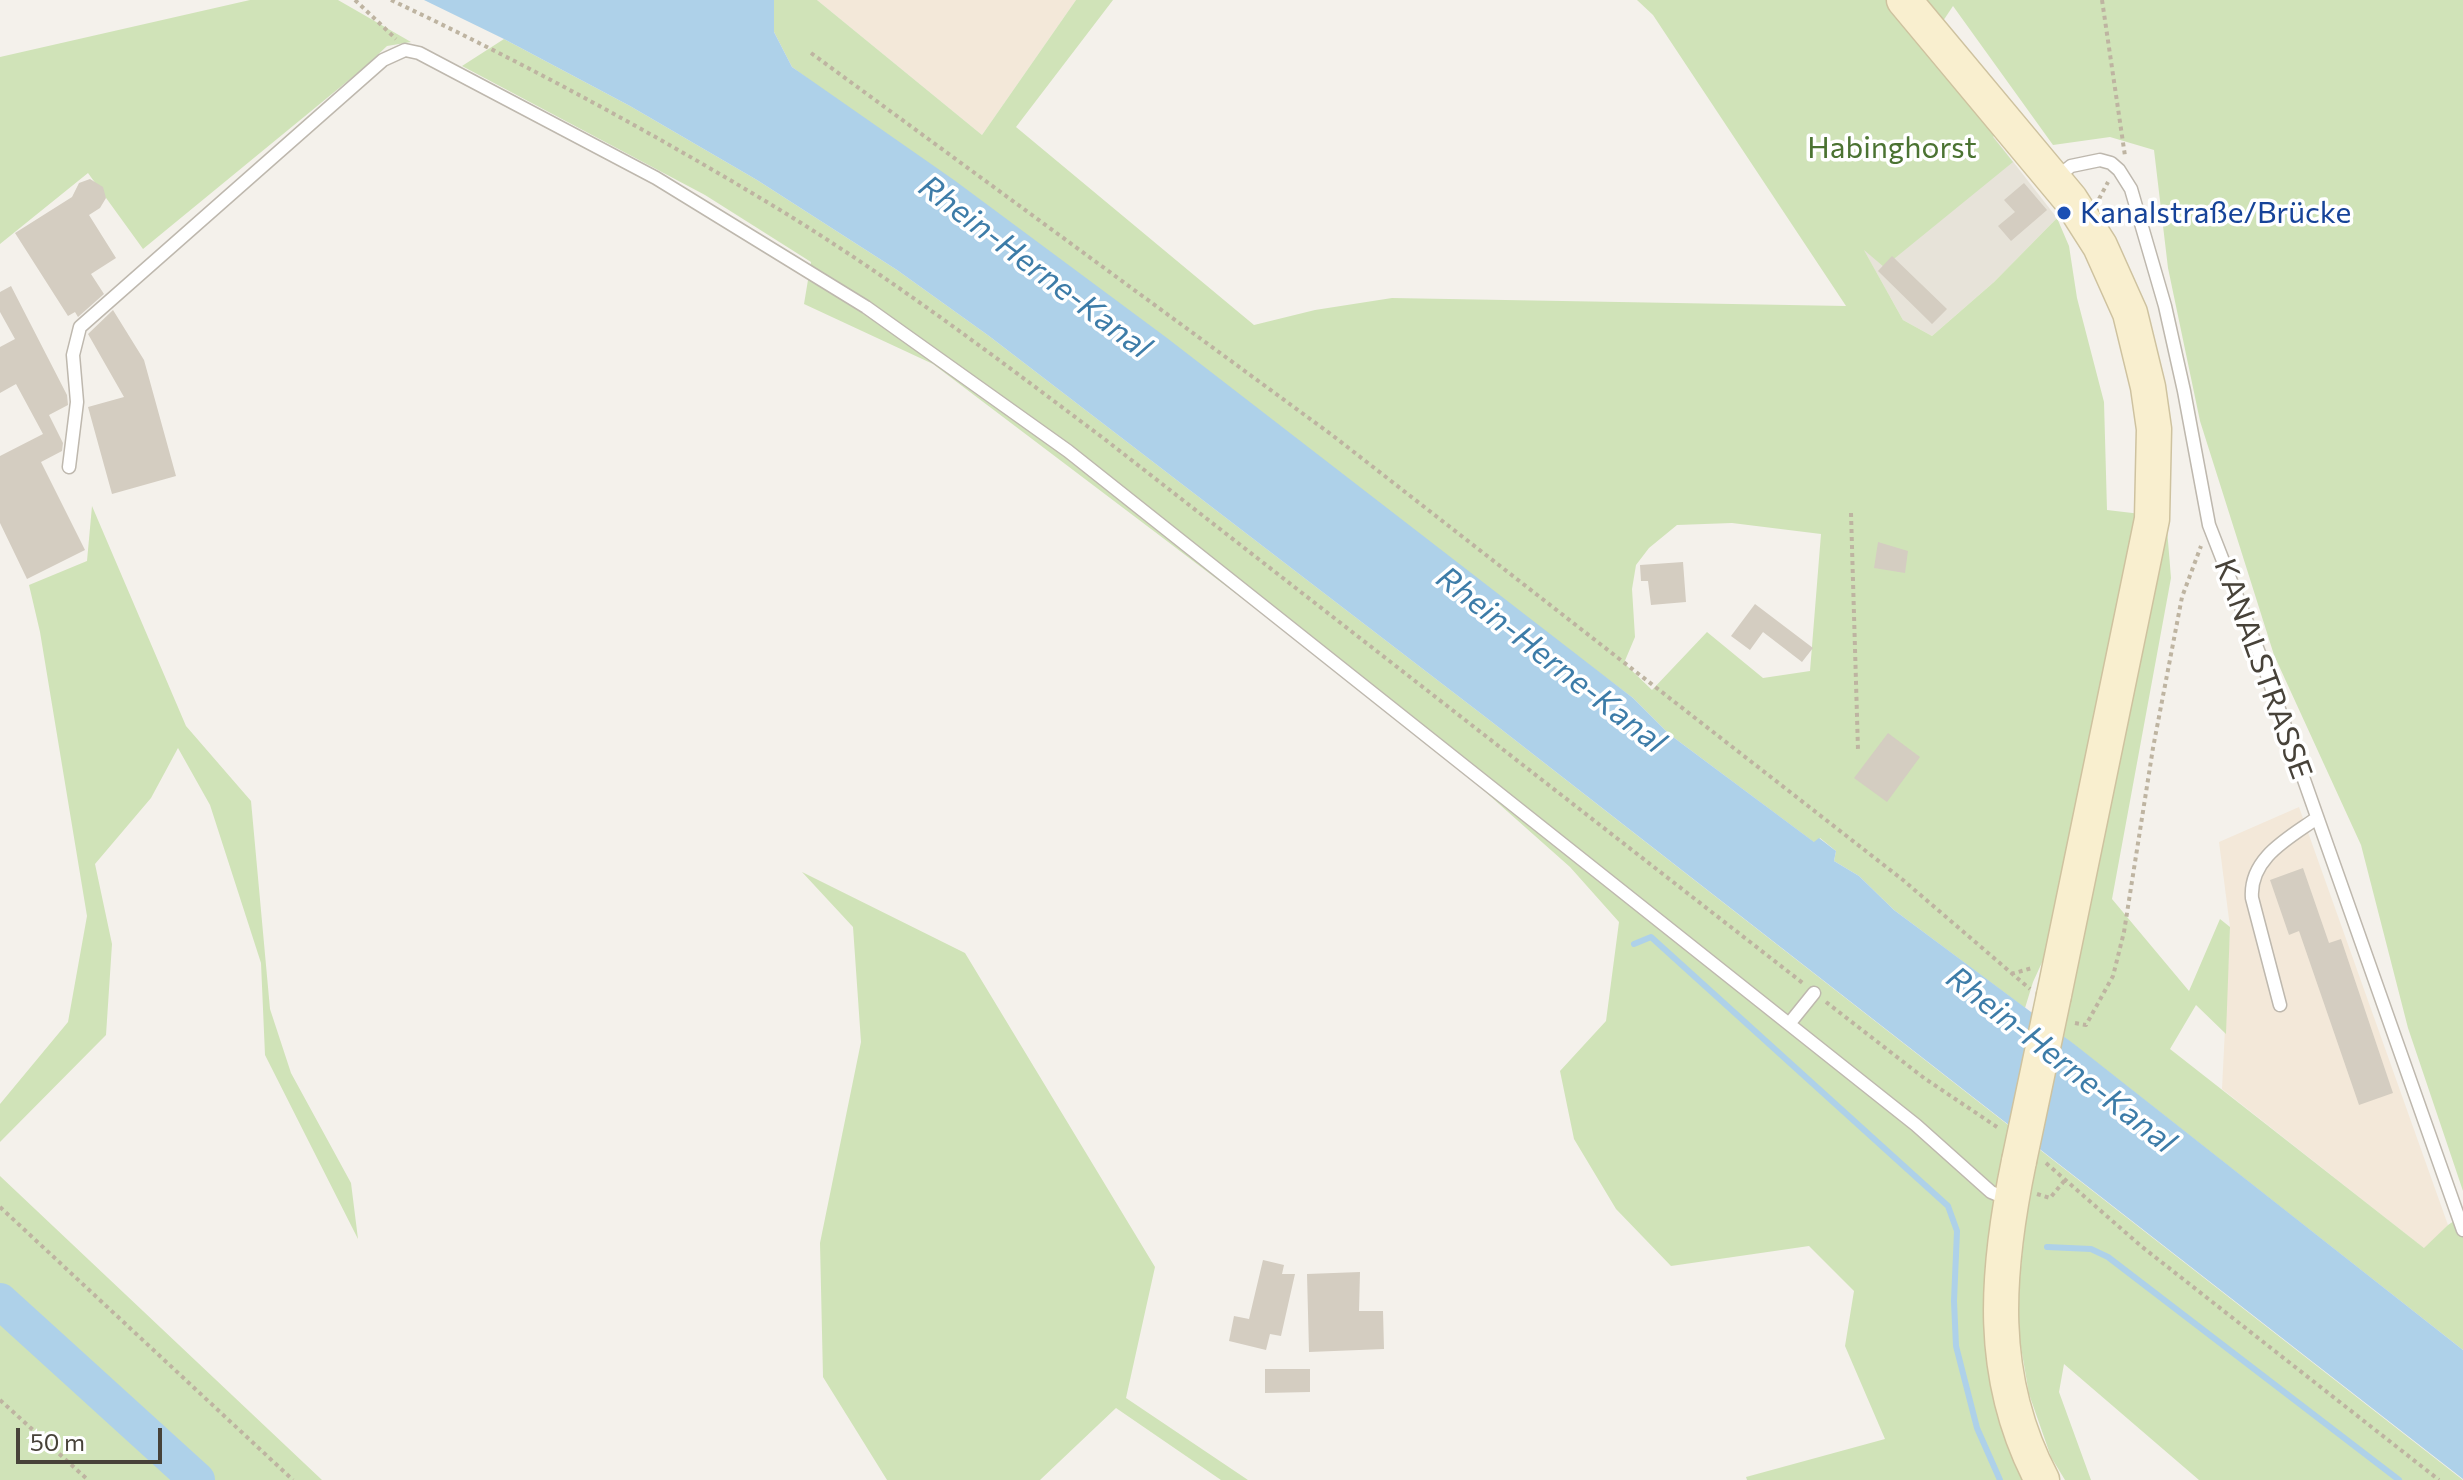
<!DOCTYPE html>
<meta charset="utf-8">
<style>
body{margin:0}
#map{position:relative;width:2463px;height:1480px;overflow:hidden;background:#f4f1eb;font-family:Commissioner,sans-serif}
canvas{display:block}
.scale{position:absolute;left:16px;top:1428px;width:146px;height:36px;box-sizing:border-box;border:4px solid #474239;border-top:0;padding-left:10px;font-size:24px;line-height:28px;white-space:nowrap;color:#474239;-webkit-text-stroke:6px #fff;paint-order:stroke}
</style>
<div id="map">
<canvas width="2463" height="1480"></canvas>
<div class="scale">50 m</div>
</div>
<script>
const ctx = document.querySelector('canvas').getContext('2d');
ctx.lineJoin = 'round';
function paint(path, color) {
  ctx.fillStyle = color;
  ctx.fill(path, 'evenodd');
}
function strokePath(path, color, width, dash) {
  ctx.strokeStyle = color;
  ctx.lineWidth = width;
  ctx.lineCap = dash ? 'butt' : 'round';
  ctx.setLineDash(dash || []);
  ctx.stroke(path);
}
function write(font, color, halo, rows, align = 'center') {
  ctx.font = font + ' Commissioner,sans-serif';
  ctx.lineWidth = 7;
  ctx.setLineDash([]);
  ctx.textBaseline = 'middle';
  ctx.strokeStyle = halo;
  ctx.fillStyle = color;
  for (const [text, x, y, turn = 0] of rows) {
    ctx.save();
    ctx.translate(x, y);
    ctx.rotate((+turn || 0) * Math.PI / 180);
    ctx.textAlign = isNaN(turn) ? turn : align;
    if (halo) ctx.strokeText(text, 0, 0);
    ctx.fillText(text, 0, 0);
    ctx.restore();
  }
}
const residential = new Path2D(`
 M1993,136l64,82 -63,64 -62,54 -29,-16 -47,-84z`);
const commercial = new Path2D(`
 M817,0h259l-94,135z
 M2299,807l149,418 -23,24 -203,-160 8,-162 -11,-85z`);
const green = new Path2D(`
 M250,0h88l73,42 -24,4 -21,20 -223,183 -55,-76 -88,71v-187z
 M774,0h43l165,135 94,-135h37l-97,127 238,198 61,-15 77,-12 454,8 -193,-291 -16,-15h826v1191l-55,-163 -47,-183 -87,-190 -74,-234 -32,-153 -14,-118 -44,-13 -57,8 -100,-139 -28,42 73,84 -5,5 20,25 -129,105 -20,-17 39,70 29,16 62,-54 63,-64 12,28 8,52 27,104 3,108 34,4 -91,431 -17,37 -8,26 -131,-98 -35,-34 -25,-15 2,-10 -16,-13 -5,5 -146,-109 -36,-36 -841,-631 -18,-35zM1732,523l89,11 -11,137 -47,7 -56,-46 -55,58 -28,-27 11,-26 -3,-48 4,-24 13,-17 28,-23z
 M504,39l126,67 127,74 140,90 92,66 499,383 975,761h-264l-135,-116 -5,28 32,88h-26l-14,-23 -22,-63 -13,-76 11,-112 -25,52 31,222h-286l-1,-3 139,-38 -40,-93 9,-55 -45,-45 -138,20 -55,-57 -42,-70 -14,-68 46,-50 13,-99 -49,-55 -151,-134 -264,-201 -222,-168 -129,-60 7,-42 -106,-67 -243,-129z
 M92,506l94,220 65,75 19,208 21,64 60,110 7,56 -93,-184 -4,-92 -51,-158 -32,-57 -27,50 -56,66 17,80 -6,91 -106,107v-38l68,-82 19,-106 -47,-284 -11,-47 58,-24z
 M2167,529l4,49 -59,321 77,92 31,-72 10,8 -4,107 -30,-29 -26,44 254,199 24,-23 15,-10v135l-404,-317 18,-72z
 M802,872l163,81 190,314 -29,131 122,82h-27l-105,-72 -76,72h-153l-64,-103 -3,-134 41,-201 -8,-115z
 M0,1176l322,304h-322z`);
const water = new Path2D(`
 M424,0h350v32l18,35 162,113 213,158 466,360 36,36 145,108 5,-4 17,13 -2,10 25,15 35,34 180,134 389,306v129l-975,-760 -499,-383 -92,-66 -140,-90 -127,-74 -126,-67z`);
const stream = new Path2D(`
 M1634,944l17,-7 297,269 9,25 -3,70 2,45 21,82 23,52
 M2047,1247l44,2 17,8 291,223`);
const river = new Path2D(`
 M0,1301l197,179`);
const building = new Path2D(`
 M90,179l13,8 3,11 -6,10 -11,7 27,43 -25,16 13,20 -26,23 -3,-5 -7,4 -53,-83 57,-36 7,-14z
 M2024,183l23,27 -36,31 -13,-15 17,-14 -11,-12z
 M1892,256l55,53 -15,15 -54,-53z
 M11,286l56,109 1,10 -19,10 14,28 -1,8 -21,11 44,88 -58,29 -27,-56v-67l43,-22 -27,-50 -16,9v-46l15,-8 -15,-27v-20z
 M113,310l31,50 32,116 -64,18 -24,-87 36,-10 -36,-63z
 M1878,542l30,9 -3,22 -31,-5z
 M1683,562l3,40 -35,3 -3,-24h-7l-1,-16z
 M1755,604l58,44 -11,14 -39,-30 -13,18 -19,-14z
 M1888,733l32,24 -33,45 -33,-24z
 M2303,868l26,75 12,-4 52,154 -34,12 -60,-174 -10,4 -19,-55z
 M1263,1260l21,5 -2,9h13l-14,62 -11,-2 -4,16 -37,-9 5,-25 15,3z
 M1360,1272l-1,39h24l1,38 -75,3 -2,-78z
 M1265,1369h45v23l-45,1z`);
const path = new Path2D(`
 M355,0l41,39
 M391,0c135,64 266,135 394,213 112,69 217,149 322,228l697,543
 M2102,0l23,156
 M811,53l521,382 571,445 127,109
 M2099,199l9,-17
 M1851,513l7,237
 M2011,974l21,-6
 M1826,1002l98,76 76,51
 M2075,1023l11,2 27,-49 11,-44 29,-184 29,-151 19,-51
 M2046,1163l95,83 298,234
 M2037,1194l13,4 15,-18
 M0,1207l293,273
 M0,1400l88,80`);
const lane = new Path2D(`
 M2056,178l15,-12 29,-6 11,3 8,7 12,19 34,117 19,85 25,134 52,133 202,572
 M69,467l8,-65 -4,-47 7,-28 303,-267 22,-10 14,3 237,125 210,129 202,144 848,674 75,67 17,7
 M2280,1005l-28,-107c-3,-40 37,-60 65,-80
 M1789,1024l25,-31`);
const secondary = new Path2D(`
 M1904,0l166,199 30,47 30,67 18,74 6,42 -2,90 -98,476
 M2019,1161c-23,111 -32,215 23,319`);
const secondaryBridge = new Path2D(`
 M2019,1161l35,-166`);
const markers = [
 [2064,213,8,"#1a4fb4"]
];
const parkNames = [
 ["Habinghorst",1892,148]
];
const transitNames = [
 ["Kanalstraße/Brücke",2080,213]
];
const streetNames = [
 ["KANALSTRASSE",2263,669,70]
];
const waterNames = [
 ["Rhein-Herne-Kanal",1035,267,37],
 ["Rhein-Herne-Kanal",1551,660,38],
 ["Rhein-Herne-Kanal",2061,1060,38]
];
paint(residential, '#e7e3d9');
paint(commercial, '#f3e8d9');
paint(green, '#d0e3b8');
paint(water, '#aed1e9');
strokePath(stream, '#aed1e9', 6);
strokePath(river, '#aed1e9', 36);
paint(building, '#d4cdc1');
strokePath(lane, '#beb8ae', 15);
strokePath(secondary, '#cec29f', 37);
strokePath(path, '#beb4a1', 4, [4, 4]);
strokePath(lane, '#fff', 12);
strokePath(secondary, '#f9efcf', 34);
strokePath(secondaryBridge, '#cec29f', 37, []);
strokePath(secondaryBridge, '#f9efcf', 34);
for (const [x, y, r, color] of markers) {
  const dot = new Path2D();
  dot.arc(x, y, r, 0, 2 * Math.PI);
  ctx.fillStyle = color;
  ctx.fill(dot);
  strokePath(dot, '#fff', 3);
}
write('30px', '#4b7332', '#fff', parkNames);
write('30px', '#164399', '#fff', transitNames, 'left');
write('30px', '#474239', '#fff', streetNames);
write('italic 32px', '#3d7ca8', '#fff', waterNames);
</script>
